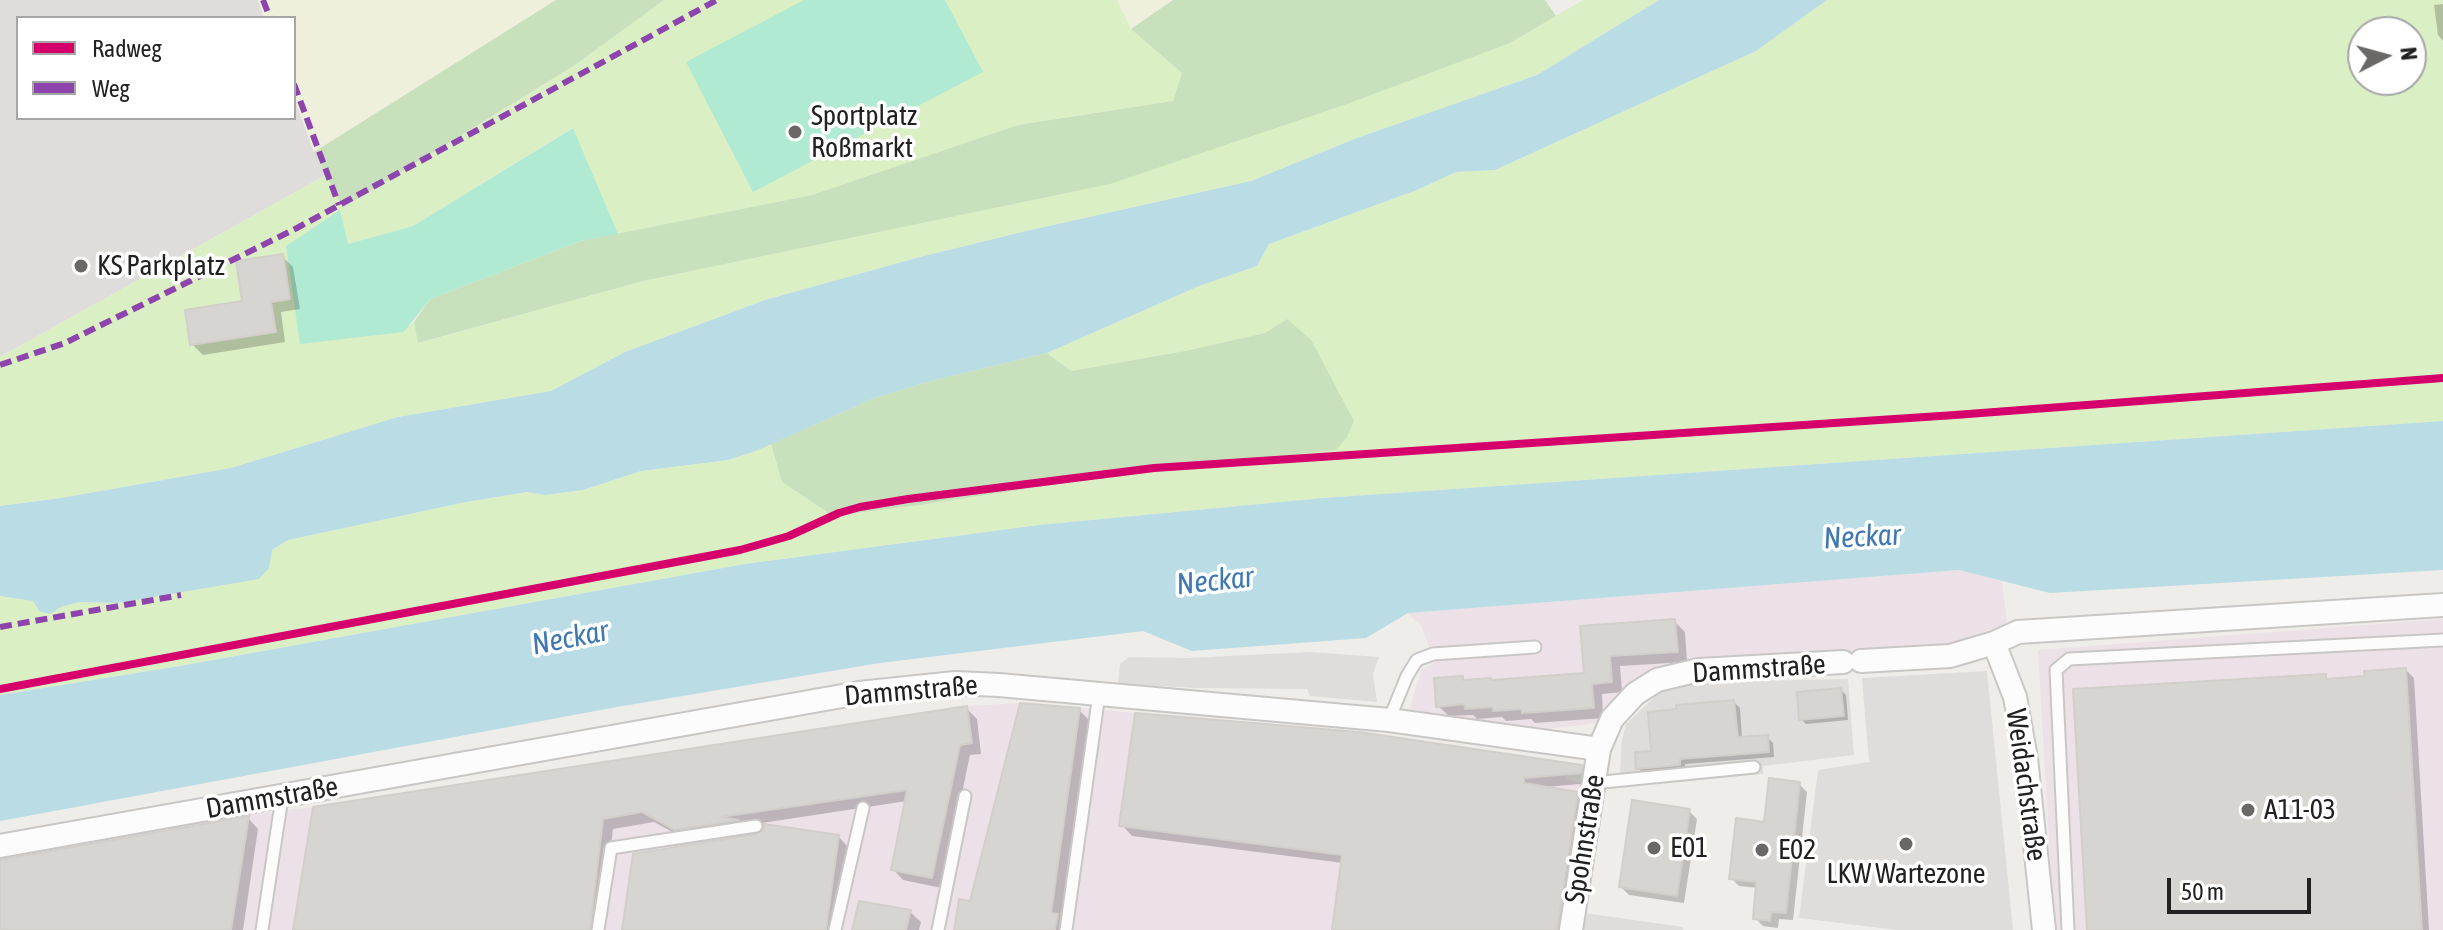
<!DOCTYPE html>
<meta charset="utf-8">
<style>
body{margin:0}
#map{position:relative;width:2443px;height:930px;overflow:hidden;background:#efede9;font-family:"Asap Condensed",sans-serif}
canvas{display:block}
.legend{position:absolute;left:16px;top:16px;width:280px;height:104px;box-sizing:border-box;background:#fff;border:2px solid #a6a6a6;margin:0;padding:10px 14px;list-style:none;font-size:24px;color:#212121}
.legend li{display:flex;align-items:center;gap:16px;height:40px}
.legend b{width:40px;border:2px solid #a6a6a6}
.north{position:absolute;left:2347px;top:16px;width:80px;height:80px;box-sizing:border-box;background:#fff;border:2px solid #a6a6a6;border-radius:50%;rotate:84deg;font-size:22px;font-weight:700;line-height:32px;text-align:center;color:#212121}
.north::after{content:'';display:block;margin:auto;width:28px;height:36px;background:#696867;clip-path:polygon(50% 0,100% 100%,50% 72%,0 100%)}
.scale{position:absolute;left:2167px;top:878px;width:144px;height:36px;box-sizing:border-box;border:4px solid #212121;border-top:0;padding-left:10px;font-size:24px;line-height:28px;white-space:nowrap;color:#212121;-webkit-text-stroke:6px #fff;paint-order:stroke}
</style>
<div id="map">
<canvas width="2443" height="930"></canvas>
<ul class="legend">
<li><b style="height:10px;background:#d6006c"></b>Radweg</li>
<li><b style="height:10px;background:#8e44ad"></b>Weg</li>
</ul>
<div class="north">N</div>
<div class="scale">50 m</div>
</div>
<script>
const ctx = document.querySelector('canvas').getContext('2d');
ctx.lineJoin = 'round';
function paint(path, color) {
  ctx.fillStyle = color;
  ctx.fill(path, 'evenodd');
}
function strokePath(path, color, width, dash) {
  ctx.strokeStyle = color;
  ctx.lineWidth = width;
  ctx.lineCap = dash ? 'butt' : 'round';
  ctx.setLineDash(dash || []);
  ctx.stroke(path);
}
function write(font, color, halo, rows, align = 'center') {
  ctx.font = font + ' "Asap Condensed",sans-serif';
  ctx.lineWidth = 7;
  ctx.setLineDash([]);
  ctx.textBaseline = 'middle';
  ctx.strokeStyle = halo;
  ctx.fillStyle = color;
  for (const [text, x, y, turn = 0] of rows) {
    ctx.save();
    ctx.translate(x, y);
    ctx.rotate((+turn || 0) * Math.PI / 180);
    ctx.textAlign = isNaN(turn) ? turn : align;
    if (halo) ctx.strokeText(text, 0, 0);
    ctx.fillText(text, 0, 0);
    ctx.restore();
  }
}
const residential = new Path2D(`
 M0,0h258l6,18h-246v100h276v-20l20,54 12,23 -326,182z
 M1310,652l69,5 -6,17 4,28 -67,-6 -3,-7 -109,-1 -80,-4 2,-20 9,-7 59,1z
 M1987,671l26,259h-116l-98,-12 19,-148 51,-8 -7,-84z
 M1848,679l6,76 -91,11v8l-144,13 3,-47 4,-16 32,-30 22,-9 26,-3z
 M1563,910l120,17v3h-122z`);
const industrial = new Path2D(`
 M1959,570l43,11 5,42 -58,23 -300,27 -24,14 -27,36 -70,8 -120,-15 13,-46 14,-8 -14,-37 -14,-12z
 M2443,619v311h-389l-16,-280z
 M1020,703l339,29 208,31 -1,16 17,4 -26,147h-1557v-71l249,-45 64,-7 654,-101z`);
const farmland = new Path2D(`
 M258,0h298l-242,152 -20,-54v-80h-30z
 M1117,0h56l-42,29z`);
const grass = new Path2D(`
 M664,0h453l14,29 51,44 -9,28 -155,24 -206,70 -194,39 -46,-106 -159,98 -66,18 -7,-33 -53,35 117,86 10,-11 5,22 224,-62 466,-97 401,-141 73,-43h76l-122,75 -180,63 -106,43 -229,51 -102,25 -155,43 -140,52 -74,39 -153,26 -167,51 -170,30 -61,8v-149l326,-182 18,33 231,-143z
 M1827,0h616v421l-1120,77 -284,27 -294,39 -565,102 -180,29v-99l33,5 6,10 40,-9 38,1 152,-35 3,-18 16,-10 178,-38 61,-10 17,3 39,-5 58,-19 87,-11 28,-9 15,-7 11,38 51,34 87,-11 233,-35 183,-20 -48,-131 -23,14 -80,18 -114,20 -24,-18 152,-67 58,-20 12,-22 148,-54 39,-18 39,-2 261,-119zM2363,32h48v48h-48z`);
const forest = new Path2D(`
 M556,0h108l-89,65 -232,143 -29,-56z
 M1173,0h372l11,16 -46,27 -163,61 -237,80 -467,97 -225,62 -4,-21 16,-23 151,-58 231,-46 206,-70 155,-24 9,-28 -51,-44z
 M1287,319l24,21 43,81 -7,16 -11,13 -183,20 -233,35 -87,11 -51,-34 -11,-38 103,-46 60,-18 113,-27 24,18 114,-20 80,-18z`);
const pitch = new Path2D(`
 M804,0h141l38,72 -230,120 -67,-130z
 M573,128l45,106 -37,7 -151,58 -26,33 -104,12 -14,-98 54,-36 8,34 65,-18z`);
const water = new Path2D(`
 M1659,0h168l-71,51 -261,119 -39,2 -39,18 -148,54 -12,22 -58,20 -152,67 -113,27 -60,18 -118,53 -28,9 -87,11 -58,19 -39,5 -17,-3 -61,10 -178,38 -16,10 -3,18 -10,11 -142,24 -38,-1 -18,5 -11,7 -11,-3 -6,-10 -33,-5v-90l61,-8 170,-30 167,-51 153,-26 74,-39 140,-52 155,-43 102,-25 229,-51 106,-43 180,-63z
 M2443,421v149l-393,23 -91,-23 -551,43 -42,25 -174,13 -49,-20 -263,32 -263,44 -617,114v-126l180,-29 565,-102 294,-39 284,-27z`);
const shadow = new Path2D(`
 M2443,4v37l-5,-6 -4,-30z
 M282,256l11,11 7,42 -19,3 4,30 -82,13 -11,-11 52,-41z
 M1674,621l11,11 2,30 -67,4 2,26 -20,2 1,24 -68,5 -4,-4 -25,2 -4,-4 -25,2 -4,-4 -24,1 -11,-10 24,-28 4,4h26l94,-8 -4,-46z
 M2406,670l8,8 15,252h-340l236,-254 5,5 37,-3z
 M1841,690l5,5 2,25 -42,4 -5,-5z
 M1734,702l6,6 2,31 25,-2 6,6 1,14 -89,7v6l-41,4 -6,-6 16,-16z
 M966,708l11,11 4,35 -11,1 -28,133 -39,-8 -10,-11 14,-68 -165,25 -55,14 -33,-18 -41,7 -12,101h-306l20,-121z
 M1079,710l11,11 -28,200 6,5 -1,4h-111z
 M1581,767l11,11 -1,5 -45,4 31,7 11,10 -21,126h-233l9,-67 -211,-27 -10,-11z
 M1799,784l8,8 -14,128 -14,-1 -1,9 -15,-2 -8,-8 3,-30 -19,-2 -8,-8 35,-54z
 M1689,811l8,8 -13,84 -55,-8 -8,-8z
 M248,818l10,11 -15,101h-243v-69z
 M839,837l10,11 -12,82h-213z
 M910,912l11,10 -2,8h-65z`);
const building = new Path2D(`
 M283,254l7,45 -19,3 5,30 -86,13 -5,-35 57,-9 -6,-40z
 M1675,619l3,33 -68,4 2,26 -20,2 2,24 -72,5v-4l-29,2v-4l-28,2 -1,-5 -28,3 -2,-29 29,-2v4l28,-2 1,2 92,-7 -4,-47z
 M2406,668l16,262h-335l-14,-241 253,-15v5l39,-3 -1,-5z
 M1841,688l3,28 -45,4 -2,-28z
 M1734,700l4,37 30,-2 1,17 -89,7v6l-44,4 -1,-17 16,-1 -3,-39 29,-3 -1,-4z
 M1020,703l60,5 -29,205 7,1 -3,16h-101l5,-31 11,2z
 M967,706l5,37 -12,2 -28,133 -41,-8 16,-80 -186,27 18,3 -65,10 -32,-18 -39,7 -13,111h-297l20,-123z
 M1135,713l224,19 223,33 -1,8 -57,5v5l54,9 -21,138h-225l10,-75 -223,-29z
 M1769,778l31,4 -14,131 -15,-1 -1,9 -17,-2 3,-37 -27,-3 7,-61 28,4z
 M1632,800l58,9 -13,87 -58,-9z
 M249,816l-18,114h-231v-70z
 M764,824l75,11 -13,95h-204l11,-76 124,-20 7,-4z
 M859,901l52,9 -5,20h-54z`);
const service = new Path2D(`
 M1389,720l18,-44 10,-16 16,-6 102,-7
 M1593,783l161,-16
 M262,930l20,-133
 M598,930l13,-82 145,-22
 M835,930l28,-122
 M938,930l27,-134
 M1066,930l33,-236
 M2068,930l-12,-260 13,-11 374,-19`);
const minor = new Path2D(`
 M1994,643l21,54 11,61 18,172
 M1861,661l89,-5 44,-13 24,-11 425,-27
 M0,846l859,-153 96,-10 44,2 390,35 210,29
 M1571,930l28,-181 13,-30 23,-25 22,-14 42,-10 144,-8`);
const quiet = new Path2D(`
 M263,0l7,18
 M294,84l45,121
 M0,365l65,-22 232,-115 420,-228
 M0,627l181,-32`);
const cycleway = new Path2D(`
 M0,689l740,-139 49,-14 50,-23 21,-6 48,-8 246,-31 801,-53 488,-37`);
const markers = [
 [795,132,8,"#696867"],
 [81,266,8,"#696867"],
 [2248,810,8,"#696867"],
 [1906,844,8,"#696867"],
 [1654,848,8,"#696867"],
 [1762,850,8,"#696867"]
];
const poiNames = [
 ["Sportplatz",811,116],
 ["Roßmarkt",811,148],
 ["KS Parkplatz",97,266],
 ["A11-03",2264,810],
 ["E01",1670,848],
 ["E02",1778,850],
 ["LKW Wartezone",1906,874,"center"]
];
const streetNames = [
 ["Dammstraße",1759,669,-4],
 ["Dammstraße",911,691,-5],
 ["Weidachstraße",2026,785,82],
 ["Dammstraße",272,798,-10],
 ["Spohnstraße",1585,839,-81]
];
const waterNames = [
 ["Neckar",1862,537,-3],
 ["Neckar",1215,581,-6],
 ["Neckar",570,638,-11]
];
paint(residential, '#dedddb');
paint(industrial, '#ede1e8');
paint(farmland, '#eff0db');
paint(grass, '#dbefc5');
paint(forest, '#c8e0bc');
paint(pitch, '#b1ead2');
paint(water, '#badce5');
paint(shadow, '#0003');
paint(building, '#d7d5d2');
strokePath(building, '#d2ceca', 2);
strokePath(service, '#c8c7c5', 15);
strokePath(minor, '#c8c7c5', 26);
strokePath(service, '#fdfcfc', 11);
strokePath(minor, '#fdfcfc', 22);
strokePath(quiet, '#8e44ad', 6, [12, 6]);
strokePath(cycleway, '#d6006c', 8);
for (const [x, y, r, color] of markers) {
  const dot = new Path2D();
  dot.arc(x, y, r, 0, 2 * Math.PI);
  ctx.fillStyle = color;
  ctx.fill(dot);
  strokePath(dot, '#fff', 3);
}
write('28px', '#212121', '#fff', poiNames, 'left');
write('28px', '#212121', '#fff', streetNames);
write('italic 30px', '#4079b2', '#fff', waterNames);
</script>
